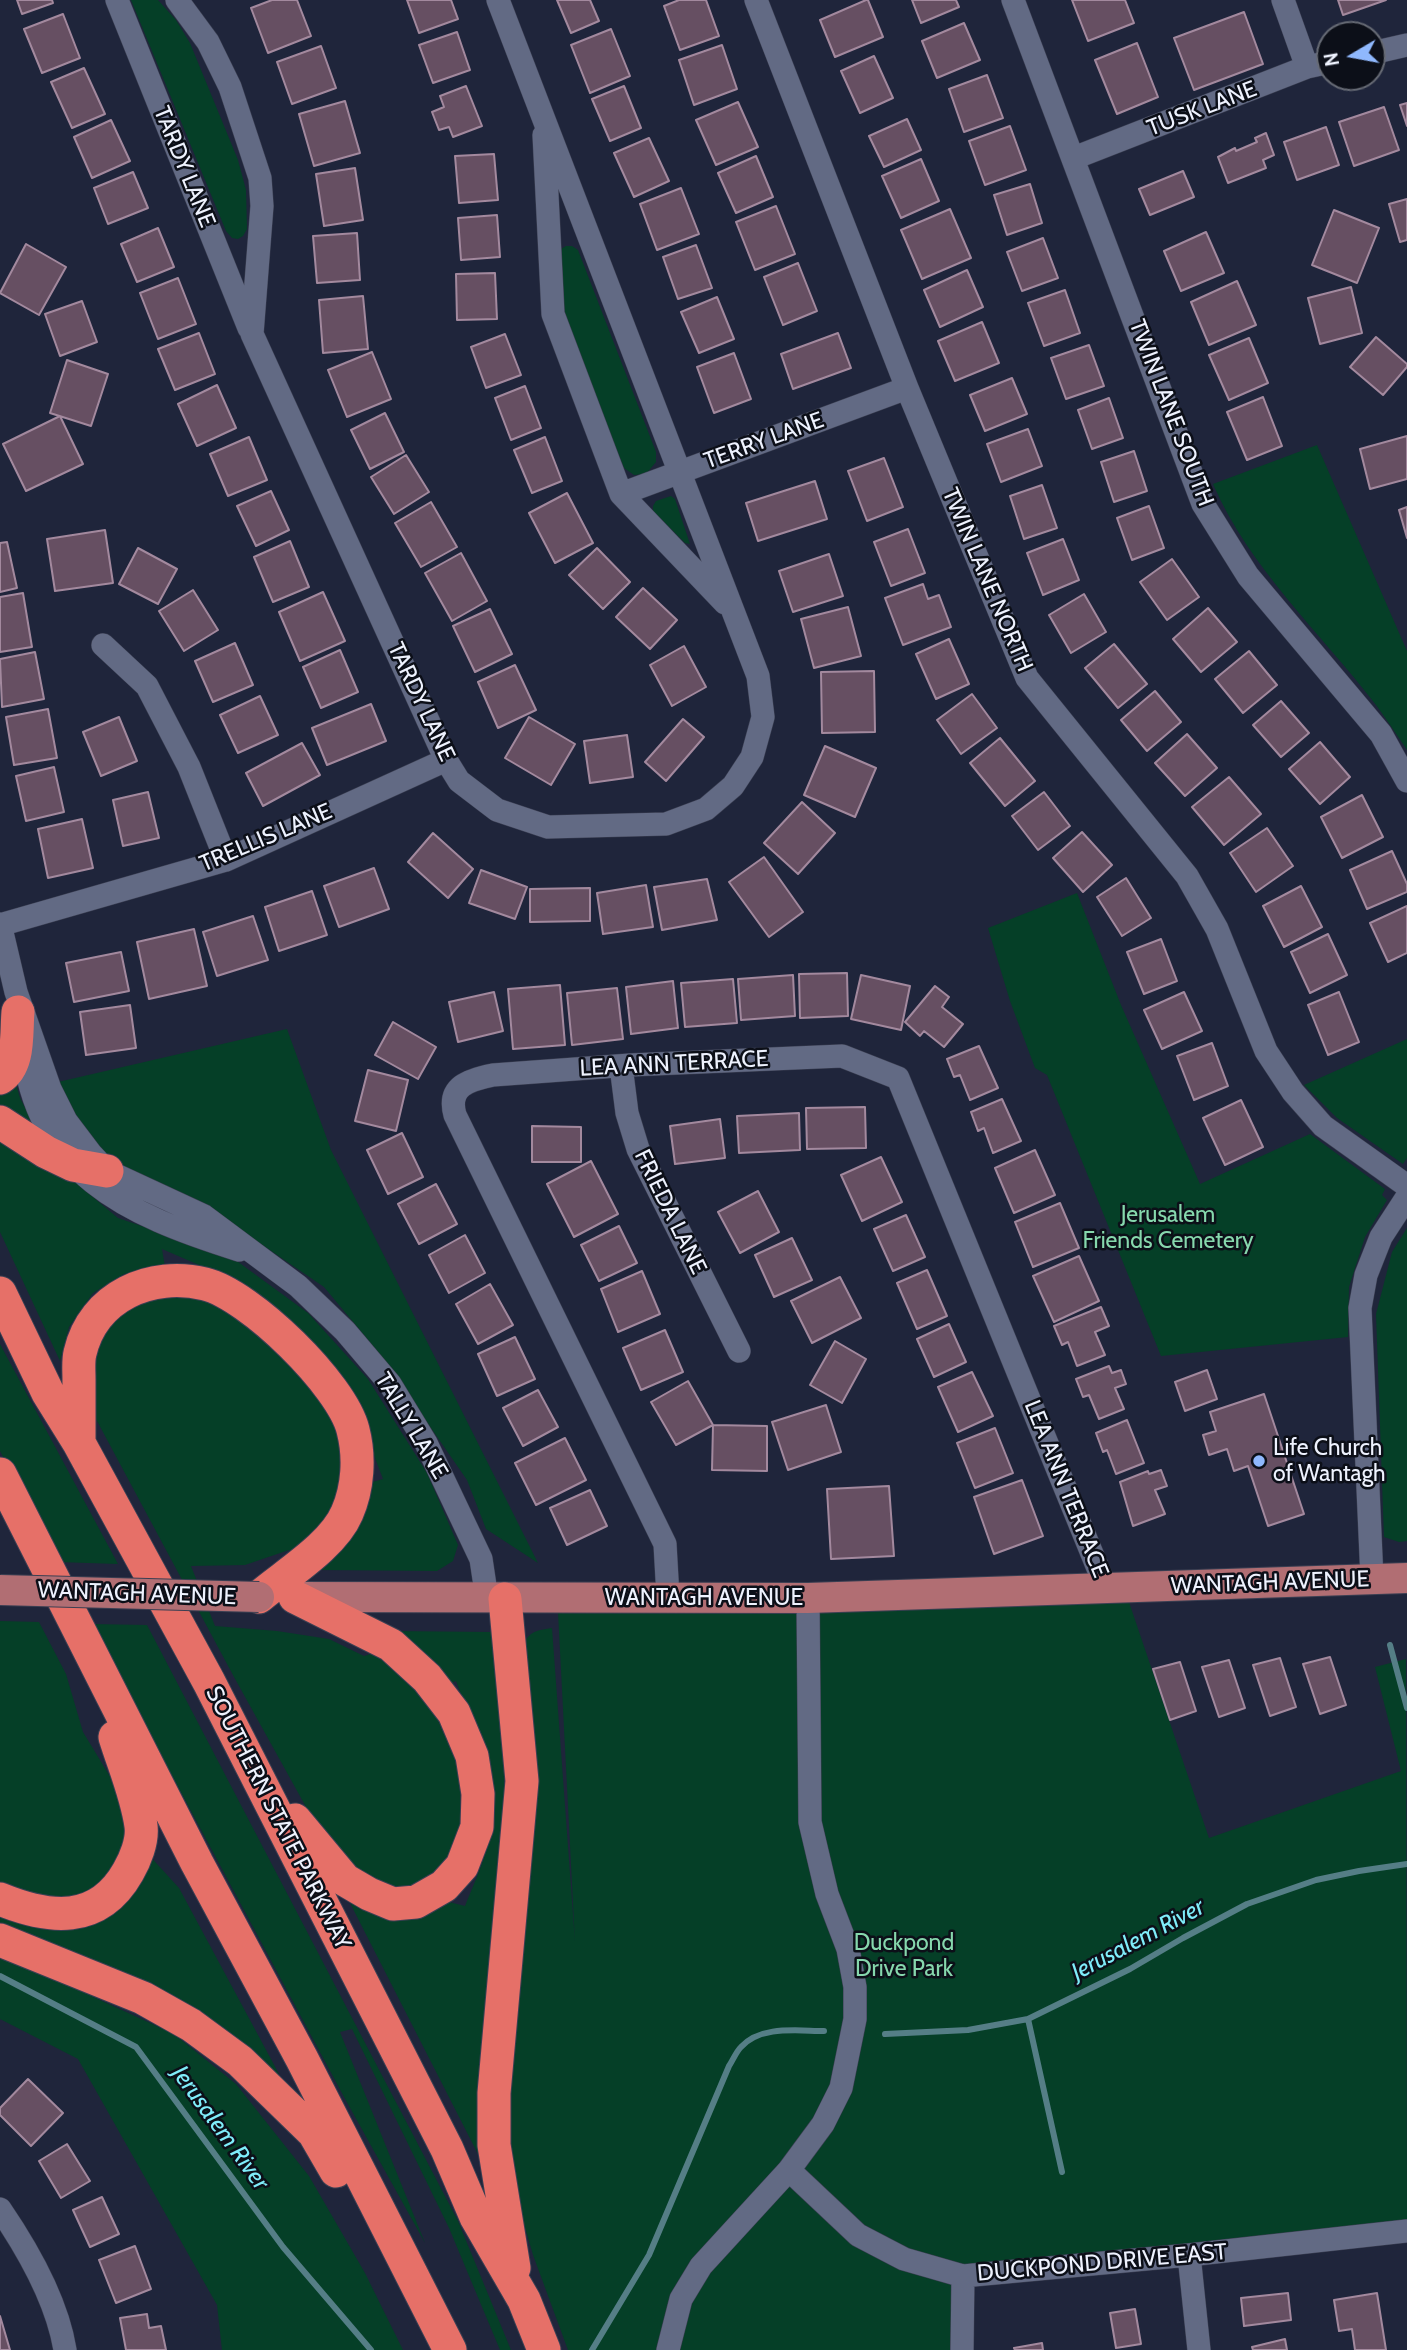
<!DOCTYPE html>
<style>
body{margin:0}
#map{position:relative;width:1407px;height:2350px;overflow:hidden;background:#1f253b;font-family:Cabin,sans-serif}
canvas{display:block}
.north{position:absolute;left:1316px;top:21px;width:70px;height:70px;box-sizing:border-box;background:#0c0f18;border:2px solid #666a74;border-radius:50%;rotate:260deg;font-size:19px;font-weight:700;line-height:28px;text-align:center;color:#eef2fe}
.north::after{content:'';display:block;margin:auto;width:24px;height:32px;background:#8fb8fd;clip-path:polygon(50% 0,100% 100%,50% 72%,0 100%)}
</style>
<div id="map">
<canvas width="1407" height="2350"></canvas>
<div class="north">N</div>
</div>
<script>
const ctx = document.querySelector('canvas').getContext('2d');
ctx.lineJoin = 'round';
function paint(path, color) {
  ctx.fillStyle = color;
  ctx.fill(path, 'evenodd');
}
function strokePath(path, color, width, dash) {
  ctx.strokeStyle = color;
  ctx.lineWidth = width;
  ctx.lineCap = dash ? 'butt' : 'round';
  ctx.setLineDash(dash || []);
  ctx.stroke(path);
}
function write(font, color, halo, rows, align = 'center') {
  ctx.font = font + ' Cabin,sans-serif';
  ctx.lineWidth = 5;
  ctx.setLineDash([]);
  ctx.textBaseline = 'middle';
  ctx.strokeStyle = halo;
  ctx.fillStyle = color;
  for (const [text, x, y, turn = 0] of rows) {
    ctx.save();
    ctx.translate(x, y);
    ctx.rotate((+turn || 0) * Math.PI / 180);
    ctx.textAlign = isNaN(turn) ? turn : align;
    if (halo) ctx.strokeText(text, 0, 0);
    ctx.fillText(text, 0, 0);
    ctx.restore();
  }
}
const green = new Path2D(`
 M131,0h27l18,20 14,23 48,117 8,30 1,39 -4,7 -5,3 -6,-1 -6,-7z
 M566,246h6l6,4 78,202v10l-10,12 -12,1 -10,-7 -55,-137 -7,-25 -1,-57z
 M1317,445l90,206v99c-10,-15 -20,-30 -31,-45 -56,-73 -126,-136 -163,-221z
 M671,496l4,3 15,45 -5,-1 -32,-32v-5l3,-5z
 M1077,893l44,112 79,179 110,-50 75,55 -3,6 5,5 -22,37 -16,50 -1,50 -187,19 -114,-281 -12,-7 -25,-67 -22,-73z
 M287,1029l44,121 207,413 -52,-34 -19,-49 -88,-127 -55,-66 -66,-45 -149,-83 -31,-35 -20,-42z
 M1407,1039v119l-4,6 -66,-46 -33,-33z
 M15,1080l5,18 18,34 -38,-20v-21z
 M0,1136l69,41 49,41 112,38 78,57 60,66 59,94 31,72 -5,16 -16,10 -119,-1 47,-86 18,-5 -28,-73 -126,-128 -67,-29 3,18 -41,7 -31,19 -24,34 -9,34 -60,-129z
 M1407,1228v313l-8,1 -15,-5 -8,-223 16,-62z
 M178,1289l38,8 56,45 63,71 10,37 -10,54 -15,28 -25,23 -6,-5 -44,15 -54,1 24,60 62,5 52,8 35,17 10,-3 26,17 32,37 28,63 1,57 -20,44 -40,20 -38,-6 -31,-31 -98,-177 -145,-271 3,-68 37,-37z
 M0,1344l118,220 -60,-2 -58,-111z
 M1129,1602l80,236 192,-67 -26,-104 31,-8 1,568 -442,51 1,72h-398l-35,-95 -18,-62 -12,-98 18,-446c8,-18 13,-18 31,-21l23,314 -17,-330z
 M0,1621l39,1 27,52 17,58 34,56 12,38 -11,41 -28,32 -37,9 -53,-19z
 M91,1624l56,1 311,596 53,129h-11l-51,-122 -97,-199 -12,3 85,211 -81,-146z
 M389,1631l103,1 6,5 7,161 -23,364 -132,-259 47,16 52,-17 16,4c8,-20 17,-40 23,-61 17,-56 -13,-113 -32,-164l-10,4z
 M148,1854l31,34 100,186 -8,4 -271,-152v-16l53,16z
 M0,1954l174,80 62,50 73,92 56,97 38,77h-181l-5,-45 -139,-246 -78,-40z`);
const stream = new Path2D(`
 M1390,1645l17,63
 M0,1976l136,71 147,200 88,103
 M1028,2019l34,153
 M885,2034l83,-4 60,-11 102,-50 53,-31 64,-34 69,-24 43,-9 48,-7
 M592,2350l57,-95 80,-189c4,-6 7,-14 12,-19 20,-22 57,-16 83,-16`);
const building = new Path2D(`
 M17,0h35l1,3 -31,11z
 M272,0h25l14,36 -43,17 -17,-45z
 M407,0h44l7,19 -39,14z
 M557,0h33l9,21 -28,12z
 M679,0h27l13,36 -39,14 -16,-44z
 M866,0h2l15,37 -48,20 -15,-37z
 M912,0h44l3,7 -38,16z
 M1072,0h53l9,23 -46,18z
 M1338,0h48l-43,15z
 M1244,12l19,52 -69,26 -20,-52z
 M63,14l17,44 -38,15 -18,-44z
 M964,23l16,37 -43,18 -15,-37z
 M611,29l19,47 -40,17 -19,-48z
 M457,32l13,38 -37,13 -14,-38z
 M1137,43l21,54 -41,17 -22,-54z
 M722,45l15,44 -43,16 -15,-45z
 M321,46l15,42 -44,16 -15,-42z
 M874,56l19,42 -33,15 -19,-42z
 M84,68l21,46 -33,14 -21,-46z
 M987,75l16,43 -39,14 -15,-43z
 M466,86l16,40 -29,11 -4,-10 -10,3 -7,-18 12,-5 -4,-11z
 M624,86l17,42 -31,13 -18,-42z
 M345,101l15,52 -46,13 -15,-52z
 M738,102l20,45 -42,18 -20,-45z
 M1407,103v23l-7,-21z
 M1384,107l15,43 -45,16 -15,-44z
 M907,119l14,31 -37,17 -15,-31z
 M111,120l19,41 -38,17 -18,-41z
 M1010,126l16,44 -41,15 -16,-44z
 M1326,127l13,38 -42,15 -13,-38z
 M1266,133l8,22 -11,5 3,8 -38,15 -10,-26 17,-9 1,3 21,-9 -2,-4z
 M649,138l20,43 -35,16 -20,-44z
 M494,154l4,46 -39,3 -4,-47z
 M756,156l17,41 -37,16 -18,-40z
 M921,159l18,42 -38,17 -19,-42z
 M355,168l8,52 -39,6 -8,-52z
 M1183,171l11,26 -44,18 -11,-26z
 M133,172l15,36 -40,16 -14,-36z
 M1030,184l12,39 -35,12 -13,-40z
 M681,188l18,46 -42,16 -17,-46z
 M1407,199v41l-7,2 -11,-38z
 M776,206l19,48 -40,16 -19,-48z
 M950,209l21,49 -49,21 -21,-49z
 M1334,210l45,18 -22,55 -45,-18z
 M497,215l3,42 -39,3 -3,-42z
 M158,228l16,39 -37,15 -16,-38z
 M1206,232l18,41 -43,18 -17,-40z
 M357,233l3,47 -43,3 -4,-47z
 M1043,238l15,40 -36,13 -15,-39z
 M26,244l40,23 -27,48 -39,-22z
 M696,245l16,43 -34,11 -15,-42z
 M798,263l19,48 -34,14 -19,-48z
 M967,270l16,37 -43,20 -16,-37z
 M495,273l2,46 -40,1 -1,-46z
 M178,278l18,46 -38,15 -18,-46z
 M1237,281l19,44 -47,20 -18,-43z
 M1351,287l11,46 -42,11 -12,-46z
 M1065,290l15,43 -36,13 -16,-43z
 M363,296l5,53 -45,4 -4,-53z
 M717,297l17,42 -35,14 -18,-41z
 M82,301l15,41 -37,14 -15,-42z
 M982,322l17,41 -44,18 -17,-40z
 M199,333l16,41 -40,16 -17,-41z
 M838,333l13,35 -58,21 -12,-35z
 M505,334l16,41 -35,13 -15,-41z
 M1376,337l31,27v3l-24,28 -33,-28z
 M1249,338l19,45 -39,17 -20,-45z
 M1089,345l15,41 -38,13 -15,-41z
 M372,352l19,47 -44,18 -19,-47z
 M734,353l17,46 -37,14 -17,-46z
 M67,360l41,14 -17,52 -41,-13z
 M1012,378l15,36 -42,17 -15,-36z
 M217,385l19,43 -39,18 -19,-42z
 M525,386l16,42 -30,12 -16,-42z
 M1263,397l19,49 -35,14 -20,-48z
 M1109,398l14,40 -31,11 -14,-39z
 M385,413l19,39 -34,17 -19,-39z
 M60,416l23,48 -57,27 -23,-47z
 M1028,429l14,37 -41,16 -14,-38z
 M1407,436v43l-37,10 -10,-40z
 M249,437l18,43 -39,16 -18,-42z
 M545,437l17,44 -30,12 -18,-43z
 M1134,451l13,40 -33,11 -13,-40z
 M406,455l23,37 -35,22 -23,-37z
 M884,458l19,49 -36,14 -19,-50z
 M815,481l12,38 -69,22 -12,-38z
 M1042,485l15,43 -33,11 -14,-43z
 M271,491l18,39 -33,16 -19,-40z
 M567,493l26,50 -38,20 -26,-50z
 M431,502l26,45 -36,20 -26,-44z
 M1149,506l15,42 -32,12 -15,-42z
 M1407,507v31l-8,-28z
 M908,529l17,44 -34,13 -17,-44z
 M105,530l8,53 -58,8 -8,-52z
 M1063,539l16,41 -36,15 -16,-42z
 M290,541l19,46 -36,15 -19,-45z
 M7,542l10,46 -17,4v-49z
 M138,548l39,21 -19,35 -39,-20z
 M597,548l33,34 -27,27 -34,-34z
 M461,553l26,48 -35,20 -27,-48z
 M829,554l14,42 -50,16 -14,-41z
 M1172,559l27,38 -32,23 -27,-38z
 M923,584l5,15 11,-4 12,32 -48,18 -18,-47z
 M643,588l34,32 -27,29 -34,-32z
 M193,590l25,40 -34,21 -25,-40z
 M323,592l22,49 -45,20 -21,-49z
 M23,593l9,54 -32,5v-55z
 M1084,594l22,38 -35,21 -22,-38z
 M848,607l13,49 -47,12 -13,-49z
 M1208,608l29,34 -36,30 -28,-33z
 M490,609l22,45 -37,18 -22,-46z
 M949,639l20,45 -33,15 -20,-45z
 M235,643l18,42 -40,17 -18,-41z
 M1114,644l33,40 -29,24 -33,-40z
 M684,646l22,41 -34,19 -22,-41z
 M340,650l18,42 -37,16 -18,-41z
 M1249,651l28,34 -34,28 -28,-34z
 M35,652l9,47 -42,8 -2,-48z
 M515,665l21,45 -38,18 -20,-46z
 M874,671l1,61 -53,1 -1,-61z
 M1155,691l26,31 -34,29 -26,-31z
 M972,694l25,34 -36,26 -24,-34z
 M260,696l18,39 -40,18 -18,-38z
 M1281,701l28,32 -28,24 -28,-32z
 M371,704l15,37 -59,24 -15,-37z
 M48,709l9,49 -43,7 -8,-48z
 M119,717l18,44 -36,15 -18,-44z
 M529,717l46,27 -24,41 -46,-27z
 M683,719l21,18 -38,44 -21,-19z
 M1187,734l30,34 -32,28 -30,-33z
 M627,735l6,42 -43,6 -6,-42z
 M1000,738l35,43 -30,25 -35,-43z
 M1320,742l30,35 -30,27 -31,-35z
 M302,743l18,32 -57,31 -17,-33z
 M825,746l51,22 -21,49 -51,-22z
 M54,767l10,45 -38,9 -10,-45z
 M1229,777l32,37 -37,31 -32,-38z
 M148,792l11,46 -36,8 -10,-46z
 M1044,792l26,34 -32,24 -26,-34z
 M1362,795l21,42 -41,21 -21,-41z
 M802,802l33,31 -37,41 -34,-31z
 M82,819l11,49 -45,10 -10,-49z
 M1267,828l26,38 -37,26 -26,-39z
 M1082,832l30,33 -29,27 -30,-34z
 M433,833l40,36 -25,29 -40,-36z
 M1392,851l15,33v8l-40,17 -17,-39z
 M764,857l39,55 -34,25 -40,-55z
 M374,868l15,41 -50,18 -15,-41z
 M481,870l46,17 -12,32 -46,-16z
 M1126,878l25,40 -29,18 -25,-39z
 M707,879l10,41 -55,10 -8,-43z
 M646,885l7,42 -50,7 -6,-41z
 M1301,886l21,41 -38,20 -21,-41z
 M590,888v33l-60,1v-33z
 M312,891l15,44 -48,16 -14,-44z
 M1407,906v47l-19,9 -18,-39z
 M253,916l15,44 -51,16 -14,-44z
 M194,929l13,57 -58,13 -12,-57z
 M1328,934l19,41 -37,18 -19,-41z
 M1161,939l16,42 -33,13 -17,-42z
 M121,952l8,39 -55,11 -8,-39z
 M847,973l1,43 -48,2 -1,-44z
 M793,975l2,41 -54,4 -3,-41z
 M861,975l49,11 -9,44 -50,-11z
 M733,979l4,44 -52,4 -4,-44z
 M673,981l5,47 -47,6 -5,-47z
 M560,985l5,60 -52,4 -5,-60z
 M935,986l14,11 -7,10 21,17 -19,23 -20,-16 -4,5 -15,-14z
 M617,988l6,51 -51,6 -5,-52z
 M494,992l9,39 -45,11 -9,-40z
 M1184,992l18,39 -40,18 -18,-39z
 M1339,992l20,50 -31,13 -20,-50z
 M130,1005l6,43 -50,7 -6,-43z
 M393,1022l43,25 -18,32 -43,-24z
 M1212,1043l16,43 -34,14 -17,-44z
 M979,1046l19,42 -28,12 -10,-25 -6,2 -7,-18z
 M368,1070l40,10 -12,51 -41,-10z
 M1002,1099l19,42 -28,12 -9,-25 -6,3 -7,-19z
 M1241,1100l22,47 -38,18 -22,-47z
 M865,1107l1,41 -59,1 -1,-41z
 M799,1113l1,37 -61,3 -2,-37z
 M720,1119l5,39 -50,6 -5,-38z
 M532,1126l49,1v35h-49z
 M402,1133l21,44 -35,17 -21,-44z
 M1035,1150l20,45 -41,18 -19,-45z
 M881,1157l21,45 -40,19 -21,-46z
 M591,1161l27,53 -44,23 -27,-53z
 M436,1184l21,40 -38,20 -21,-40z
 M758,1191l21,41 -39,21 -22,-41z
 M1060,1203l19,45 -46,19 -18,-45z
 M906,1215l19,42 -32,14 -19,-42z
 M619,1226l18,37 -38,18 -18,-36z
 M465,1235l20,38 -36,20 -20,-38z
 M792,1238l20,42 -38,17 -19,-42z
 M1079,1256l20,45 -45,21 -21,-46z
 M927,1270l20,46 -30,13 -20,-46z
 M642,1271l18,43 -42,18 -17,-43z
 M840,1277l21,41 -49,25 -21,-42z
 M490,1284l23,41 -35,19 -22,-40z
 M1101,1307l8,19 -14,6 10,23 -28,11 -9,-24 -6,3 -8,-19z
 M949,1324l17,38 -32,15 -17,-38z
 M665,1330l18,42 -42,18 -18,-42z
 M515,1337l20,42 -38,17 -19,-42z
 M835,1341l31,18 -24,44 -32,-18z
 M1109,1366l3,7 9,-3 5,14 -11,4 9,21 -25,10 -10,-24 -6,2 -7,-18z
 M1207,1370l10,29 -32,12 -10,-29z
 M972,1372l21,44 -35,16 -20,-45z
 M688,1381l25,44 -37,20 -25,-43z
 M538,1390l20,37 -35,19 -20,-38z
 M1264,1394l40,120 -36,12 -20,-60 -14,5 -7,-22 -18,6 -6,-20 13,-4 -6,-19z
 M826,1405l15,47 -53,18 -16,-48z
 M1127,1420l17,43 -28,11 -9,-24 -4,2 -7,-19z
 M713,1425l54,1v45l-55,-1z
 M995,1428l18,45 -38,15 -18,-45z
 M565,1438l21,42 -50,25 -21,-42z
 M1161,1470l6,16 -12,4 10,24 -32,12 -13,-44 28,-11 1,3z
 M1022,1480l21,56 -49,18 -20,-57z
 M889,1486l5,70 -63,3 -4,-70z
 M590,1490l17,36 -40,19 -17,-37z
 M1330,1657l16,48 -26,9 -17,-50z
 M1280,1658l16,49 -26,9 -17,-51z
 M1229,1660l16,48 -26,9 -17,-50z
 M1180,1662l16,49 -26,9 -17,-51z
 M28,2079l35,34 -32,33 -31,-31v-7z
 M67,2144l23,37 -29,17 -22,-37z
 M102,2197l17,37 -29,13 -17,-37z
 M135,2246l16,43 -35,14 -17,-43z
 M1288,2293l3,27 -47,6 -3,-28z
 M1377,2293l9,57h-31l-3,-21 -13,2 -5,-31z
 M1135,2309l6,35 -25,4 -6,-35z
 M147,2314l2,14 12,-2 5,24h-40l-6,-32z
 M0,2316l10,34h-10z
 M1285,2339l2,11h-34l-1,-3z
 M1042,2343l1,7h-28l-1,-2z`);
const minor = new Path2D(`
 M117,0l132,328
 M177,0l31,42 22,45 30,91 2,28 -10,128 194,426 13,21 38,29 51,17 118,-3 40,-15 27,-23 19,-29 11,-40 -5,-41 -260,-676
 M756,0l151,388 120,290 160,198 30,53 49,122 27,41 30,34 84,60
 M1013,0l190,504 45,72 133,158 26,47
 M1283,0l24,67
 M1372,53l35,-8
 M544,135l9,179 68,180 104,109
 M1074,158l233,-91 23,-5
 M621,494l286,-106
 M103,645l44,41 42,81 37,93
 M0,924l16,68 34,97 16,32 25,33 16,17 97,45 94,70 47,45 45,53 36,59 55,116 6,40
 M0,925l226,-65 220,-100
 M22,1043c15,132 103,171 217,207
 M621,1066l6,47 11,36 101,202
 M1372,1579l-12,-271 6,-33 15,-38 26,-40
 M668,1597l-3,-53 -210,-429c-8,-29 14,-35 38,-40l137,-10 212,-9 56,22 208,510
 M789,2170l69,65 46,24 59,17 226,-21 218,-24
 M0,2209c28,41 57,91 65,141
 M1189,2255l10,95
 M668,2350l13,-51 20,-33 88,-96 34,-46 18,-36 14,-69v-32l-7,-38 -21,-55 -17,-72 -2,-224
 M962,2350l1,-74`);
const major = new Path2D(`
 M295,1597l513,1 599,-20`);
const highway = new Path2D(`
 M0,1078c20,-13 16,-44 18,-66
 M0,1122l46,30 27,13 34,6
 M0,1293l48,100 31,50 130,239 238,467 29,68 48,83 20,50
 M79,1443c0,-21 0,-42 0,-64 0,-8 -1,-18 1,-26 13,-57 71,-82 125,-69 45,11 137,101 148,146 7,27 5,58 -6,83 -14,33 -61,61 -88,84
 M0,1474l197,389 105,196 148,291
 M505,1599l17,182 -28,312v52l20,123
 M295,1820l50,60 24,14 24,10 23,-2 28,-16 18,-20 15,-39 1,-33 -6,-38 -18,-43 -27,-35 -36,-33 -96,-48
 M0,1899c49,20 98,26 128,-27 7,-12 15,-31 13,-46 -4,-30 -17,-60 -26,-89
 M0,1940l143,58 48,27 49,36 74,72 22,38`);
const majorBridge = new Path2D(`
 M0,1590l259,7`);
const markers = [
 [1259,1461,7,"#8fb8fd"]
];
const streetNames = [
 ["TUSK LANE",1202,109,-21],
 ["TARDY LANE",184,167,68],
 ["TWIN LANE SOUTH",1171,413,69],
 ["TERRY LANE",764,441,-20],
 ["TWIN LANE NORTH",987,580,67],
 ["TARDY LANE",421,702,65],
 ["TRELLIS LANE",266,838,-23],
 ["LEA ANN TERRACE",674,1064,-3],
 ["FRIEDA LANE",670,1212,64],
 ["TALLY LANE",411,1426,59],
 ["LEA ANN TERRACE",1066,1489,68],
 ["WANTAGH AVENUE",1270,1583,-2],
 ["WANTAGH AVENUE",137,1594,2],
 ["WANTAGH AVENUE",704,1598],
 ["SOUTHERN STATE PARKWAY",278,1818,63],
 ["DUCKPOND DRIVE EAST",1102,2263,-5]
];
const parkNames = [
 ["Jerusalem",1168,1215],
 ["Friends Cemetery",1168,1241],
 ["Duckpond",904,1943],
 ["Drive Park",904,1969]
];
const poiNames = [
 ["Life Church",1273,1448],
 ["of Wantagh",1273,1474]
];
const waterNames = [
 ["Jerusalem River",1138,1940,-28],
 ["Jerusalem River",220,2128,54]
];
paint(green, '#053f27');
strokePath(stream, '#557e86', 6);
paint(building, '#664f62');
strokePath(building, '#a3899e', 2);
strokePath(minor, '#3b3f52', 24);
strokePath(major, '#3b3f52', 32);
strokePath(highway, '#3b3f52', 35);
strokePath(minor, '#626a84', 23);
strokePath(major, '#b16e73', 30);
strokePath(highway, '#e67068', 33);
strokePath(majorBridge, '#3b3f52', 32, []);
strokePath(majorBridge, '#b16e73', 30);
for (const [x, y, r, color] of markers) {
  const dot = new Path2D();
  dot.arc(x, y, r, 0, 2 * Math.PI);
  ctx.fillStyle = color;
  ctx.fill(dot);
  strokePath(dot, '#0c0f18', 2.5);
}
write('23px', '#eef2fe', '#0c0f18', streetNames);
write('23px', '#86d8ad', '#0c0f18', parkNames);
write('23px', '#eef2fe', '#0c0f18', poiNames, 'left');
write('italic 24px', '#7fedfa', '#0c0f18', waterNames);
</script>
